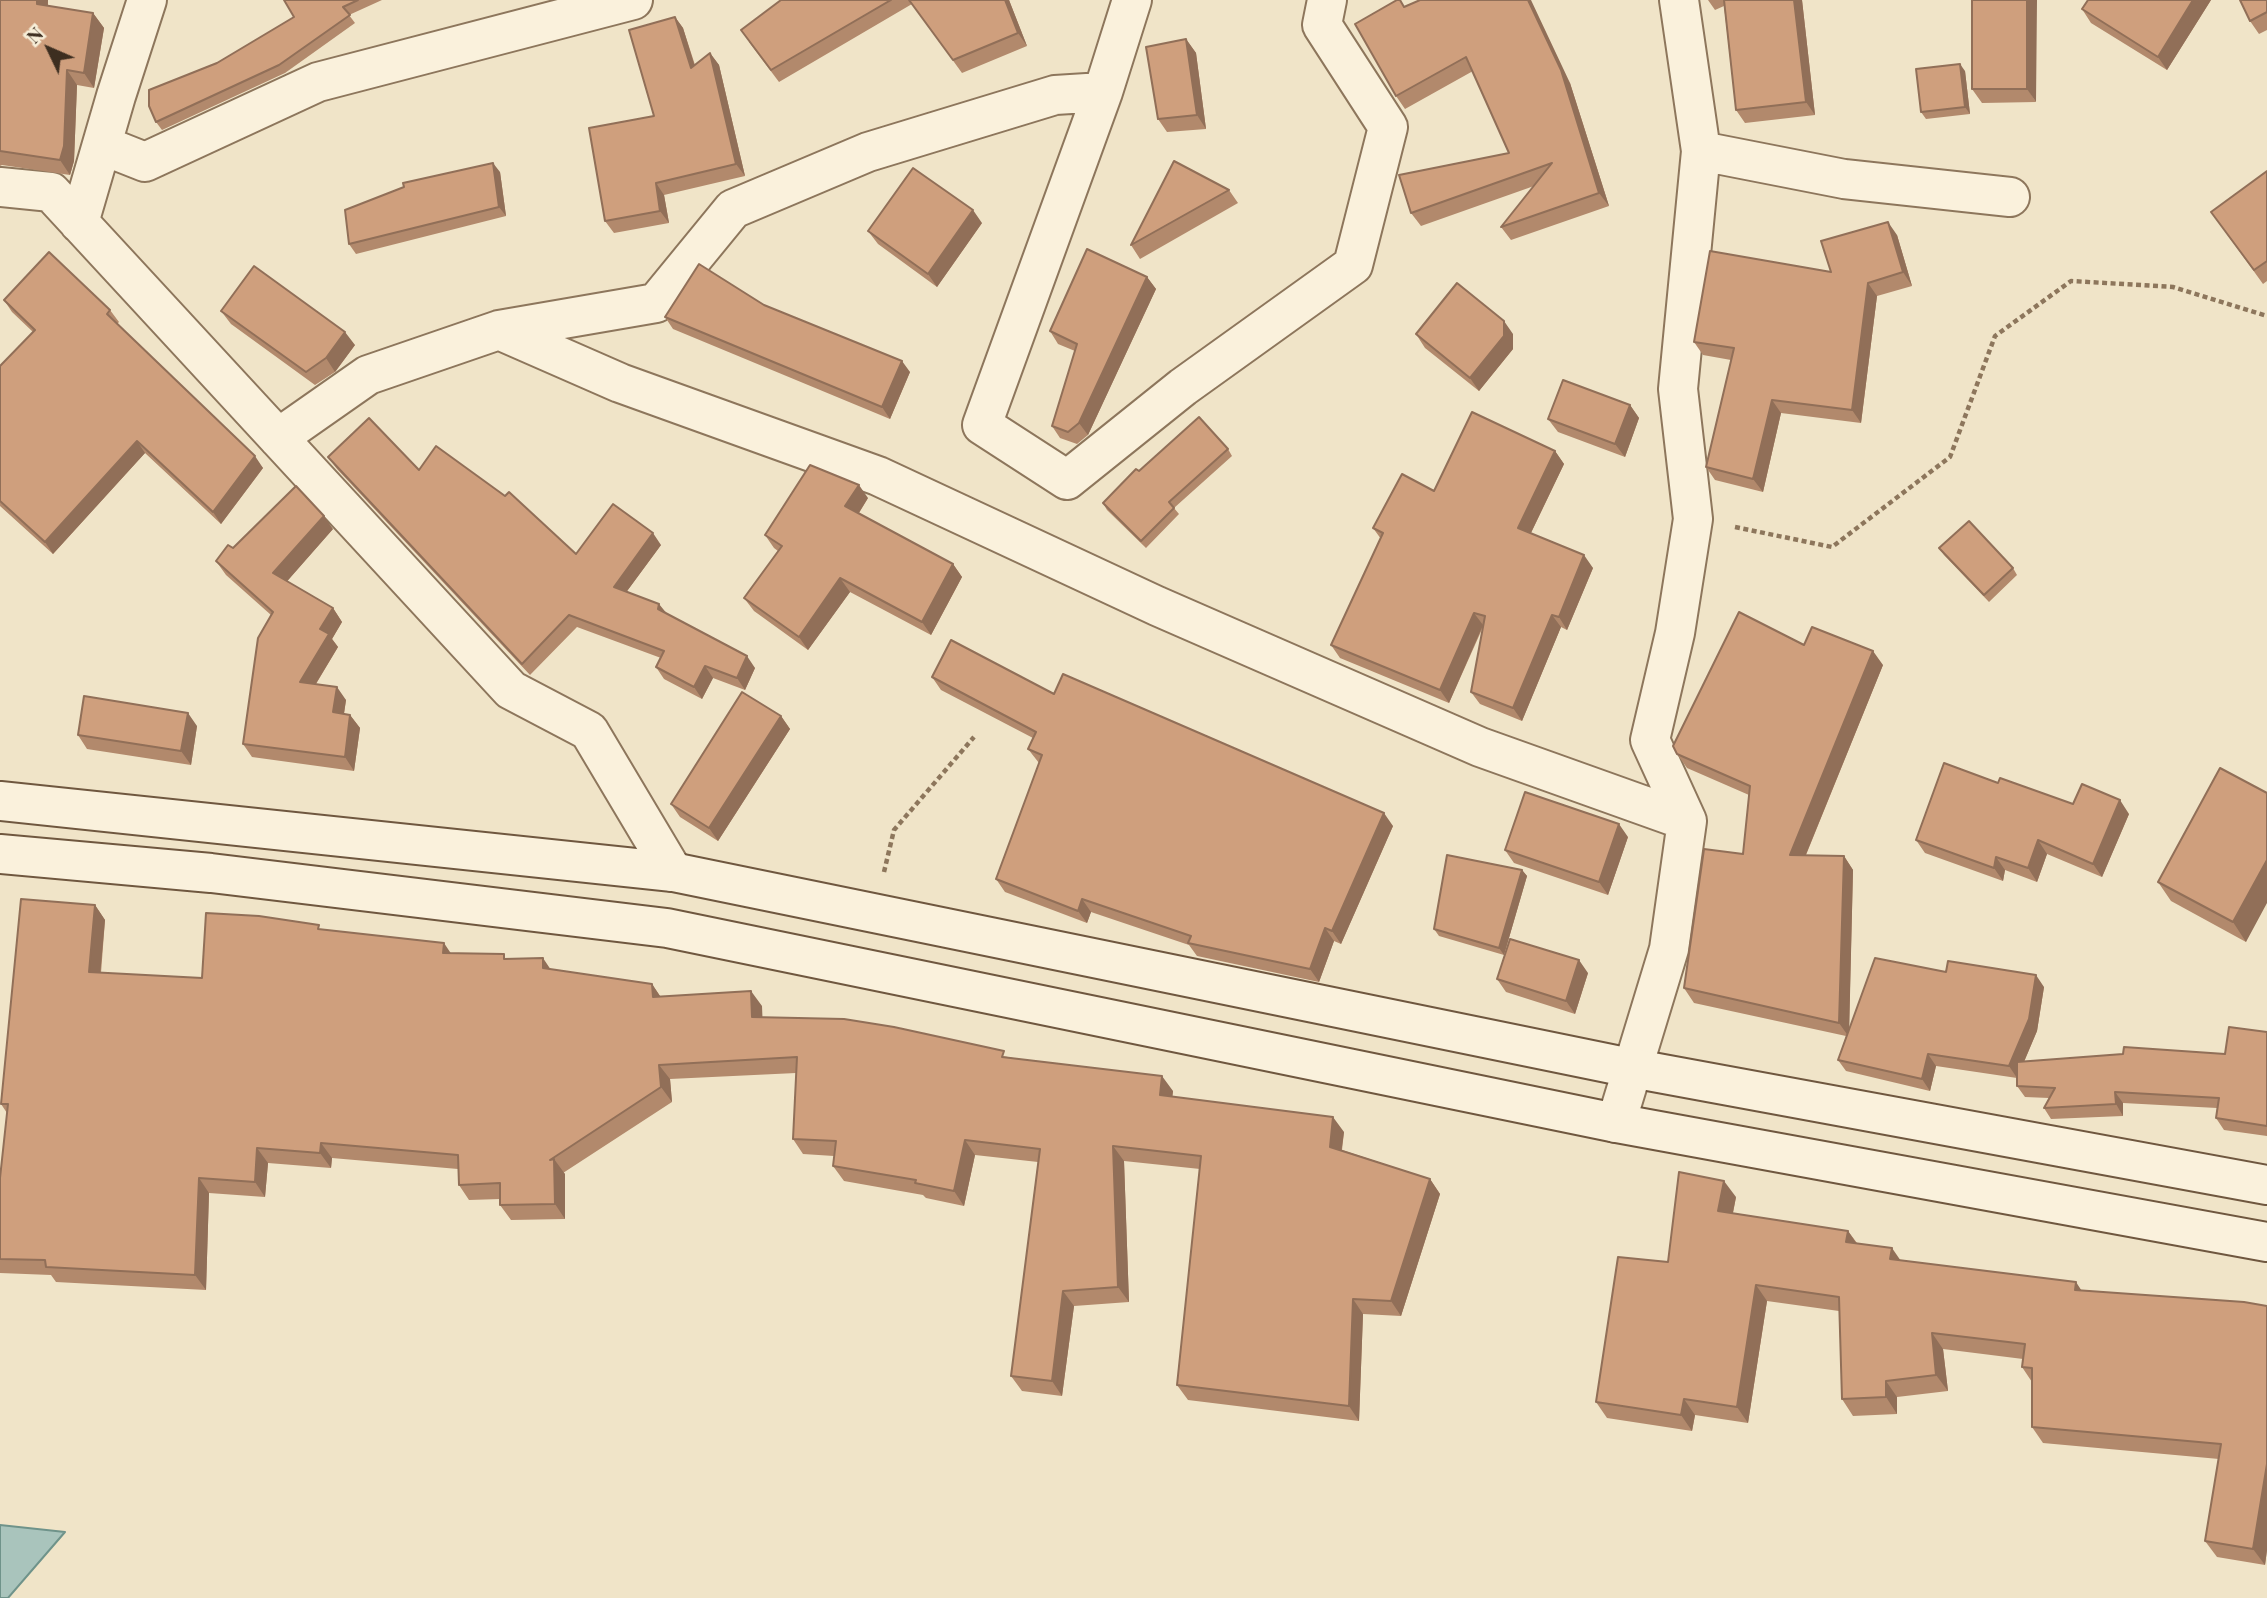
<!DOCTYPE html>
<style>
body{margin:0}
#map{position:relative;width:2267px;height:1598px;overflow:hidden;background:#f0e4c8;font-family:"Playfair Display",serif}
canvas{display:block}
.north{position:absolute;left:14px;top:14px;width:70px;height:70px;-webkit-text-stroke:5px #f7eed8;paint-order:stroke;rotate:314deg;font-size:19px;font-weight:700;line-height:28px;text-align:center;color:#3d2e20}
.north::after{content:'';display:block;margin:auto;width:24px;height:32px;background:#3d2e20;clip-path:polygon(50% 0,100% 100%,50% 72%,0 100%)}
</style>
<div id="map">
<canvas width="2267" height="1598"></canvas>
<div class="north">N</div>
</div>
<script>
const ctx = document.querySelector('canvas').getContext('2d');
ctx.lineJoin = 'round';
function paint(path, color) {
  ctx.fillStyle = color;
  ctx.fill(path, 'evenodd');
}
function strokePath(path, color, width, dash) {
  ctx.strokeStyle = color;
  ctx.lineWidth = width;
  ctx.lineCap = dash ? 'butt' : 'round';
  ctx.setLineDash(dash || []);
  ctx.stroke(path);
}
const water = new Path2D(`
 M0,1525l65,7 -57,66h-8z`);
const path = new Path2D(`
 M1735,527l97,20 118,-90 45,-121 76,-55 102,6 94,29
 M884,872l10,-42 80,-93`);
const street = new Path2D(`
 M1132,0l-29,92 -121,333 85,55 116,-93 170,-122 35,-138 -66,-102 5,-25
 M102,145l43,17 173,-80 315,-82
 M1701,151l143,28 166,18
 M0,187l51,5 460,498 78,41 84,141
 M79,223l37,-127 31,-96
 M499,330l121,53 258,93 279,130 323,141 207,74
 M278,438l90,-63 131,-45 157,-27 77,-94 135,-57 187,-57 48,-3
 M1616,1123l53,-174 18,-128 -37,-81 25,-107 18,-114 -15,-130 23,-238 -22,-151`);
const secondary = new Path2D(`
 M0,801l673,71 958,196 636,117
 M0,854l211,19 456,55 949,195 651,119`);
const wall = new Path2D(`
 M0,0h48v6l45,7 11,15 -10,60 -17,-3 -3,76 -4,14 -68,-10 -2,1z
 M284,0h98l-33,15 6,8 -70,50 -123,57 -6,-8 61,-59 77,-46z
 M781,0h228l18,46 -65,27 -50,-69 -133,78 -30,-40z
 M1708,0h94l13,115 -70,8 -9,-13 -12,-104 -9,4z
 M1972,0l64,102 -54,1 -10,-14z
 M2211,0l-44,70 -76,-47 -9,-14z
 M2267,0v30l-8,4 -9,-13z
 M1405,7l165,76 39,123 -98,34 -10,-13 33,-41 -113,40 -10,-13 98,-60 -36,-82 -68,38 -9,-13z
 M675,17l8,11 12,37 15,-12 9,12 26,111 -81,19 5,28 -55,10 -9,-12 49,-105z
 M1186,39l10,14 10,76 -39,3 -9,-13z
 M1965,71l5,43 -44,5 -5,-7z
 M2267,171v110l-4,3 -52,-72z
 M500,172l6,44 -150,38 -7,-10z
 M1229,190l9,13 -98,56 -9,-14z
 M982,223l-45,64 -59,-43 -10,-13z
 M1897,235l15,51 -35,10 -16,127 -80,-10 -18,79 -48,-12 -9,-13 25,-107 -28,-5 -9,-13 137,-70z
 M1147,277l9,12 -68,146 -11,9 -17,-6 -8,-12 23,-75 -17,-7 -8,-13z
 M4,300l106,10 9,12 -2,2 146,144 -42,56 -76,-71 -92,101 -53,-48v-140l33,-34 -21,-20z
 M764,305l146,67 -20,47 -217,-90 -8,-12z
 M221,311l134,34 -20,27 -20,13 -84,-61z
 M1416,334h97v15l-34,42 -54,-43z
 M1630,405l9,13 -14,39 -67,-25 -10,-13z
 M1228,449l4,7 -58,52 5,6 -33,34 -39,-38 -4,-7 36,-32z
 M1555,451l9,13 -33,69 62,35 -26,62 -6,-3 -39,94 -42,-17 -9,-12 12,-65 -34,76 -109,-45 -9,-13 50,-106 -8,-11 61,-37z
 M328,457l91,13 157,84 85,-9 -34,46 39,22 89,55 -10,22 -32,-12 -11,21 -38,-20 -8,-12 5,-9 -84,-31 -47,48 -193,-206z
 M868,498l-9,15 94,51 9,13 -31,58 -81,-43 -42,58 -54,-39 -10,-13 34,-47 -4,-3 -9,-13z
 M333,529l-46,52 46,27 9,14 -10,17 6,8 -22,37 30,16 -2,14 6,1 10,13 -6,43 -102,-14 -9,-13 28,-129 -45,-40 -10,-14 17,-13z
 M1939,548l74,20 4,7 -28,27 -45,-47z
 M1804,645l79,20 -77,190 38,1 9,14 -4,158 97,-56 98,15 -7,44 -13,31 201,-8 42,-22v104l-43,-6 -8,-12 1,-10 -94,-5v13l-72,3 -7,-11 5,-10 -24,-1 -8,-11v-8l-81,-12 -6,25 -84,-20 -8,-11 8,-24 -152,-33 -10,-15 59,-134 6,-59 -62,-27 -10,-14z
 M932,677l122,17 339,132 -52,118 -7,-3 -15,41 -122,-26 -8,-11 -98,-33 -4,11 -82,-31 -9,-13 43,-116 -11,-14 5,-11 -92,-48z
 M781,716l9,13 -72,112 -38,-24 -9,-13z
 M197,726l-6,39 -104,-16 -9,-14z
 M1998,783l75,21 56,10 -27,63 -55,-23 -10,28 -32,-12 -2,11 -78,-28 -9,-13z
 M2267,793l-21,149 -75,-41 -13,-19z
 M1628,837l-20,58 -94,-32 -9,-13z
 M1522,870l5,6 -23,79 -65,-19 -5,-7z
 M95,905l10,15 -4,53 101,5 120,-49 129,24 56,6 43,10 102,15 8,12 102,10v11l246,40 165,34 -1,6 172,35 -2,18 88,29 10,15 -39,122 -38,-2 -4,107 -171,-21 -11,-15 23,-216 -76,-8 5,141 -55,4 -12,90 -40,-5 -11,-15 27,-214 -63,-7 -11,51 -38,-8 -3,-3 -79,-14 -11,-15 1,-10 -31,-2 -10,-15 3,-66 -126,6 2,23 -109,71 2,1v45l-54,1 -11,-15v-6l-31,1 -10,-15 -1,-16 -126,-11 -1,10 -63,-5 -3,34 -56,-4 -3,97 -150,-8 -5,-7 -51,-2v-95l7,-65 -6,-9z
 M1588,973l-13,41 -69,-22 -9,-13z
 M1736,1197l-3,16 115,18 9,12 44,18 180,29 186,16v244l-2,15 -48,-8 -12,-16 14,-82 -176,-16 -11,-16v-45l-10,-15 1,-8 -80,-10 5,42 -51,6v17l-44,2 -11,-17 -3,-88 -72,-10 -19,122 -53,-8 -3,16 -85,-13 -11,-16 72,-140z`);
const shadedWall = new Path2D(`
 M37,0h11l-1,19 -10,-15z
 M1005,0h4l18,46 -9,-13z
 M1528,0h3l39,83 39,123 -10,-13z
 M1794,0h8l13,115 -9,-13z
 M2027,0h10l-1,102 -9,-13z
 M2193,0h18l-44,70 -9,-13z
 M93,13l11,15 -10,60 -10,-15z
 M675,17l8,11 16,52 -8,-12z
 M1186,39l10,14 10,76 -9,-14z
 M710,53l9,12 26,111 -9,-12z
 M1960,64l5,7 5,43 -5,-7z
 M67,70l10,15 -3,76 -4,14 -10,-15z
 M493,163l7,9 6,44 -7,-9z
 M656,183l8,12 5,28 -9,-12z
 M973,210l9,13 -45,64 -9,-13z
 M1888,222l9,13 15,51 -9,-14z
 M1147,277l9,12 -68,146 -9,-12z
 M1868,283l9,13 -16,127 -9,-13z
 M1504,321l9,13v15l-34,42 -9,-13z
 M345,332l10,13 -20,27 -9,-14z
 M902,361l8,11 -20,47 -8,-12z
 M1772,400l9,13 -18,79 -10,-13z
 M1630,405l9,13 -14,39 -10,-13z
 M137,441l8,12 -92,101 -8,-12z
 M1555,451l9,13 -37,77 -9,-13z
 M255,456l8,12 -42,56 -8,-12z
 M859,485l9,13 -13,21 -10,-13z
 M324,516l9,13 -50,57 -10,-13z
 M653,533l8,12 -39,53 -8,-11z
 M1584,555l9,13 -26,62 -8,-13z
 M953,564l9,13 -31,58 -9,-13z
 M840,578l10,14 -42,58 -9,-13z
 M659,604l9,11 -10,-6z
 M333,608l9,14 -10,17 6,8 -29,48 -9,-13 20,-53z
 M1474,613l9,12 -34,78 -9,-13z
 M1552,615l9,12 -39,94 -9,-13z
 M1873,651l10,14 -83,204 -10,-14z
 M747,656l8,12 -10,22 -8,-12z
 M705,666l8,12 -11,21 -8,-12z
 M337,687l9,13 -4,26 -9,-14z
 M188,713l9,13 -6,39 -10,-14z
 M350,715l10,13 -6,43 -9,-14z
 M781,716l9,13 -72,112 -9,-13z
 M2120,800l9,14 -27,63 -9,-13z
 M1384,813l9,13 -52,118 -9,-13z
 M1619,824l9,13 -20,58 -9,-13z
 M2038,840l9,14 -10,28 -9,-14z
 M1844,856l9,14 -4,167 -10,-14z
 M1996,857l9,13 -2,11 -9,-13z
 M2267,860v43l-21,39 -13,-20z
 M1522,870l5,6 -23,79 -5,-7z
 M1082,899l9,13 -4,11 -9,-12z
 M95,905l10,15 -6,67 -10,-15z
 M1325,928l9,13 -15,41 -9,-13z
 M444,943l10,15 -11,-5z
 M543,958l10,15 -10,-5z
 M1579,960l9,13 -13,41 -9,-13z
 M2036,975l8,12 -7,44 -20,47 -8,-12z
 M652,984l10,15 -9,-2z
 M751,991l11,15 1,25 -11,-14z
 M1928,1054l8,12 -6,25 -8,-12z
 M659,1065l11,14 2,23 -11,-15z
 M1162,1076l11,15 -2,19 -11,-15z
 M2115,1092l8,11v13l-7,-12z
 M1333,1117l11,15 -4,29 -10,-14z
 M965,1140l10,15 -11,51 -10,-15z
 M321,1143l11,15 -1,10 -11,-15z
 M1113,1146l11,15 5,141 -11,-15z
 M257,1148l11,15 -3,34 -10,-15z
 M554,1159l11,15v45l-10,-15z
 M199,1178l10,15 -3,97 -11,-15z
 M1430,1179l10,15 -39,122 -10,-15z
 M1724,1181l12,16 -6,30 -12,-16z
 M1848,1231l11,16 -13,-5z
 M1892,1248l11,16 -13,-5z
 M2076,1282l11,17 -12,-9z
 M1756,1285l11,16 -19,122 -11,-16z
 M1063,1291l11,15 -12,90 -10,-15z
 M1353,1299l10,15 -4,107 -10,-15z
 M1932,1333l11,16 5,42 -12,-16z
 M1886,1381l11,16v17l-11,-17z
 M1684,1399l11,16 -3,16 -11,-16z
 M2267,1464v86l-2,15 -12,-16z`);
const building = new Path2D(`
 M0,0h37v4l56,9 -9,60 -17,-3 -3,76 -4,14 -60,-9z
 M284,0h74l-15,7 7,8 -71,50 -123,57 -7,-16v-16l68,-27 77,-46z
 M781,0h110l-120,70 -30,-40z
 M909,0h96l13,33 -65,27z
 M1397,0h3l4,7 16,-7h108l33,70 38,123 -98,34 51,-64 -141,50 -12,-38 110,-22 -43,-96 -70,39 -41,-72z
 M1724,0h70l12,102 -70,8z
 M1972,0h55v89h-55z
 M2088,0h105l-35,57 -76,-48z
 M2240,0h27v12l-17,9z
 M675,17l16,51 19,-15 26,111 -80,19 4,28 -55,10 -16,-93 65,-12 -25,-86z
 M1186,39l11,76 -39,4 -12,-72z
 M1960,64l5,43 -44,5 -5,-43z
 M1174,161l55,29 -98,55z
 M493,163l6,44 -150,37 -4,-34 59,-23 -1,-4z
 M913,168l60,42 -45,64 -60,-43z
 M2267,171v90l-13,9 -43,-58z
 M1888,222l15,50 -35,11 -16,127 -80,-10 -19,79 -47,-12 28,-119 -40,-6 16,-91 121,21 -10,-31z
 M1087,249l60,28 -68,146 -11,9 -16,-6 25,-82 -27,-13z
 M49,252l61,58 -3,4 148,142 -42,56 -76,-71 -92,101 -45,-41v-135l35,-36 -31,-30z
 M699,264l65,41 138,56 -20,46 -217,-90z
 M254,266l91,66 -19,26 -20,14 -85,-61z
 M1457,283l47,38v15l-34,42 -54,-44z
 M1563,380l67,25 -15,39 -67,-25z
 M1472,412l83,39 -37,77 66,27 -25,62 -7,-2 -39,93 -42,-16 14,-76 -11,-3 -34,77 -109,-45 52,-112 -10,-5 29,-54 32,17z
 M1199,417l29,32 -59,53 5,6 -33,33 -38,-38 33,-34 3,2z
 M369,418l50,52 17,-24 69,50 4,-4 67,62 37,-50 40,29 -39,54 45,17 -1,5 89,47 -10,22 -32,-12 -11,21 -38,-20 8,-16 -95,-36 -47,49 -194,-207z
 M810,465l49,20 -14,21 108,58 -31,58 -82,-44 -41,59 -55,-39 38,-52 -17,-11z
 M296,486l28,30 -51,57 60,35 -13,21 9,5 -29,48 37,5 -4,25 17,3 -5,42 -102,-13 15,-106 15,-26 -57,-51 12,-16 5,3z
 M1969,521l44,47 -29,27 -45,-47z
 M1739,612l65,33 8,-18 61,24 -83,204 54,1 -5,167 -155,-35 20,-139 39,5 7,-68 -73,-32 -4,-8z
 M951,640l103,54 9,-20 321,139 -52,118 -7,-3 -15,41 -122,-26 3,-7 -109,-37 -4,12 -82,-32 46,-124 -14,-6 8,-17 -104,-55z
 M742,692l39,24 -72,112 -38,-24z
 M84,696l104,17 -7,38 -103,-16z
 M1944,763l54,20 2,-5 73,26 9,-20 38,16 -27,64 -55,-24 -10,28 -32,-11 -2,11 -78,-28z
 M2220,768l47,25v67l-34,62 -75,-40z
 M1525,792l94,32 -20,58 -94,-32z
 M1447,855l75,15 -23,78 -65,-19z
 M21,899l74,6 -6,67 113,6 4,-65 53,3 60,9 -1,4 126,14 -1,10 61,1v5l39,-1v10l109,16 1,13 98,-6 1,26 92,2 50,8 110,24 -2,6 160,19 -2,19 173,22 -3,30 100,32 -39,122 -38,-2 -4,107 -172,-21 24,-229 -88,-10 5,141 -55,4 -11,90 -41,-5 29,-227 -75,-9 -11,51 -39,-8 1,-3 -83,-14 3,-25 -43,-2 4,-82 -138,8 2,22 -111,73 4,-1 1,45 -55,1v-22l-41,2 -1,-30 -137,-12 -1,10 -63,-5 -2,34 -56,-4 -4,97 -149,-8 -1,-7 -45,-1v-81l8,-74h-7z
 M1510,939l69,21 -13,41 -69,-22z
 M1875,958l71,14 2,-11 88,14 -7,44 -20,47 -81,-12 -6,25 -84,-19z
 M2229,1027l38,5v94l-51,-8 3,-20 -104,-6 1,12 -72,4 11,-20 -38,-2v-24l106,-8 1,-7 101,7z
 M1679,1172l45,9 -6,30 130,20 -2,11 46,6 -2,11 186,23 -1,8 169,12 23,4v158l-14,85 -48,-8 16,-97 -189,-17v-59l-10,-1 3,-23 -93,-11 4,42 -50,6v16l-44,2 -3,-102 -83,-12 -19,122 -53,-8 -3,16 -85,-13 22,-145 50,5z`);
paint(water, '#a9c4bc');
strokePath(water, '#6f938a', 2);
strokePath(street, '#8d765c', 42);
strokePath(secondary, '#6f573f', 42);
strokePath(path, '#8d765c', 4.5, [5, 3.5]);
strokePath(street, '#faf1dc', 38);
strokePath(secondary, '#faf1dc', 38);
paint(wall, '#b2896c');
paint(shadedWall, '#916f58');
paint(building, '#cf9f7d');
strokePath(building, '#916f58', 2);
</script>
